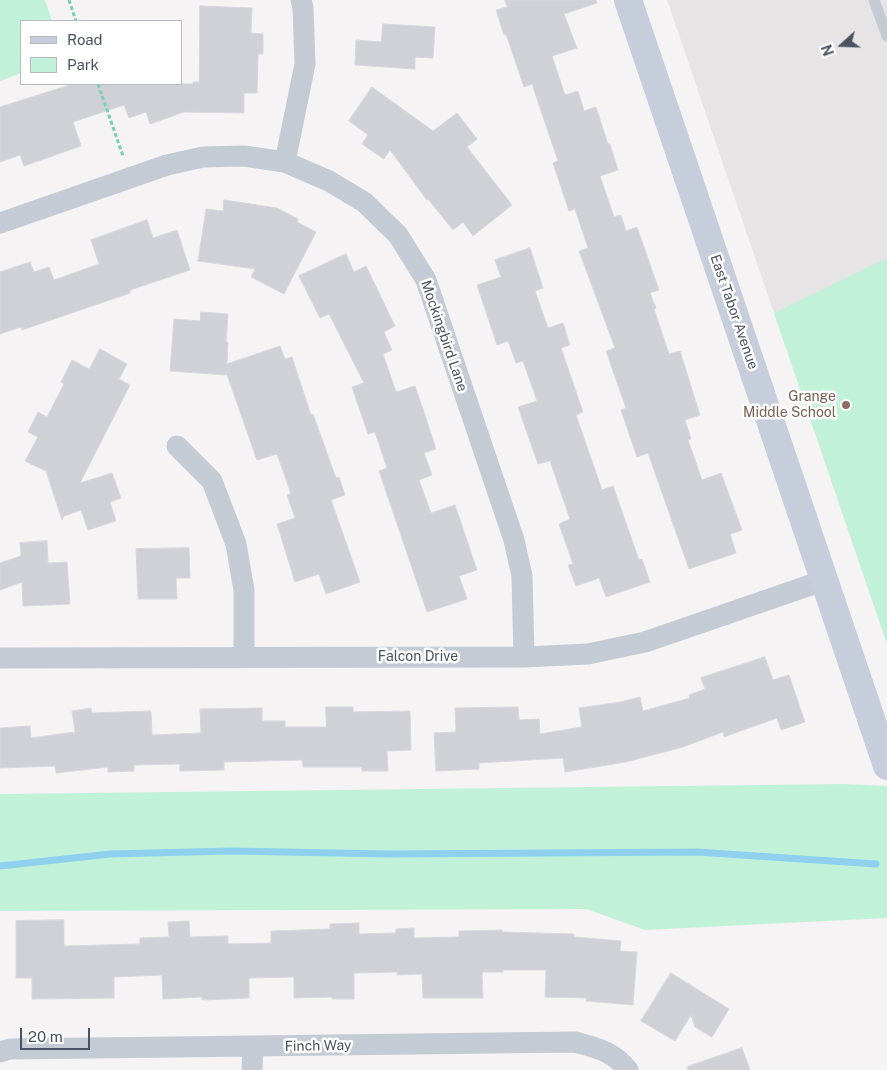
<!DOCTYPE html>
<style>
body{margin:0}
#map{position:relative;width:887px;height:1070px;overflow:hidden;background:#f5f3f3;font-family:"Public Sans",sans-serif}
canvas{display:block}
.legend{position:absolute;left:20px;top:20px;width:162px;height:65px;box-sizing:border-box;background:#fff;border:1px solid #b7bac0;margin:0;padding:6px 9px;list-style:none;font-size:15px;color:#4a5361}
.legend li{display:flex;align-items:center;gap:10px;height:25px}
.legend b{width:25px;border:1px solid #b7bac0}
.north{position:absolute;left:817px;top:20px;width:50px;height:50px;-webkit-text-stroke:4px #fff;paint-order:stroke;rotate:250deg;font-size:14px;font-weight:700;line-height:20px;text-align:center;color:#4a5361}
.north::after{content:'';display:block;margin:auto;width:18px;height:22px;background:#4a5361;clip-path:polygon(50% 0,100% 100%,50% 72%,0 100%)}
.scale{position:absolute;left:20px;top:1028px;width:70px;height:22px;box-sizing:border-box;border:2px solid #4a5361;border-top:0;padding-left:6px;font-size:15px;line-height:18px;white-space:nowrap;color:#4a5361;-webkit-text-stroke:4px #fff;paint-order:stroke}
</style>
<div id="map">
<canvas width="887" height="1070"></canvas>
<ul class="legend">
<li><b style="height:6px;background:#c6cddb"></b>Road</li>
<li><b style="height:14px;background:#c2f1da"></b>Park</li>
</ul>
<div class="north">N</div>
<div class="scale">20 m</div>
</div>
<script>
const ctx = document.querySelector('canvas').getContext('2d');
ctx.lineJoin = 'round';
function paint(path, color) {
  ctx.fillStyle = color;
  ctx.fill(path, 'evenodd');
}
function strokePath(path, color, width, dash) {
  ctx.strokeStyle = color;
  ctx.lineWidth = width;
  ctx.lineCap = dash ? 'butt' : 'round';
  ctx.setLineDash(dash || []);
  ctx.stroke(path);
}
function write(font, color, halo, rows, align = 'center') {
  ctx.font = font + ' "Public Sans",sans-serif';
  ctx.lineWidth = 5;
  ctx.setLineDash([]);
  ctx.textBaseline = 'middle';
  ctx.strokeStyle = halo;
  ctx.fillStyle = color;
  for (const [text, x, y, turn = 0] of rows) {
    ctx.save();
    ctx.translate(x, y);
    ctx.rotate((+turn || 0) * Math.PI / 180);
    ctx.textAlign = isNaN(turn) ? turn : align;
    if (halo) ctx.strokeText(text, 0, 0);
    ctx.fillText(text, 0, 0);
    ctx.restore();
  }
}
const education = new Path2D(`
 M667,0h220v644l-113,-331z`);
const green = new Path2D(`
 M0,0h45l7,21h-31v52l-21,8z
 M887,258v386l-113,-331z
 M843,784l44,2v132l-242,12 -59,-21 -586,2v-117z`);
const stream = new Path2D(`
 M0,866l110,-12 122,-3 156,3 309,-2 179,12`);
const building = new Path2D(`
 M505,0h91l1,3 -33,11 13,34 -25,8 13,39 13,-4 6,20 12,-4 12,37h2l8,26 -18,6 14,41 7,-2 5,16 11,-4 22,63 -9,3 6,15 -2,1 15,45 11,-3 20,64 -15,5 6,19 -3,1 14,40 19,-7 21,57 -12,4 6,19 -47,16 -41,-116 -11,4 -16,-47 5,-2 -20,-57 9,-3 -36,-97 9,-3 -13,-39 -6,2 -16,-48 5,-2 -26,-77 -8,3 -18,-53 -2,1 -8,-25 11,-3z
 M200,6l52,2 -1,25 12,1v20h-5l-1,39h-13v20l-60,-1 -34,12 -4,-12 -17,6 -5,-13 -51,17 8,24 -57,20 -4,-11 -20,7v-55l73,-23h120v-2h6z
 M383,24l52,3 -2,31 -18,-1v12l-60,-4 1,-25 25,2z
 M372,87l61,44 24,-18 20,26 -10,8 45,58 -39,31 -10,-14 -10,8 -25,-31 -1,1 -37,-50 -6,9 -22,-15 6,-9 -19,-14z
 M224,200l53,8 21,11 -1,3 19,10 -32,62 -33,-17 4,-8 -57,-8 8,-52 17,2z
 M147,220l6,18 24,-8 13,40 -60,20v3l-108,37 -1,-3 -21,7v-62l30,-10 4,10 15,-5 5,13 45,-16 -8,-24z
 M530,248l13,40 -8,3 13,37 15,-5 7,22 -9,3 22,64 -7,3 26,75 11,-4 26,74 3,-1 8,23 -44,15 -7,-19 -23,8 -8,-21 5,-1 -14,-40 11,-5 -20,-58 -12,3 -20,-57 19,-6 -14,-40 -7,2 -8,-22 -11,4 -20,-60 24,-8 -6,-17z
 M346,254l8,18 12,-6 29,60 -11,6 8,18 -9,4 13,38 19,-6 10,29 11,34 -12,4 8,22 -13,5 12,33 24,-8 22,65 -18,6 8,23 -40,13 -48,-141 8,-3 -12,-36 -7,2 -16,-47 12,-4 -35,-69 -9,4 -21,-42z
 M201,312l27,2 -2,28h2l-1,22 53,-18 5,13 7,-2 19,58 2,-1 23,64 3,-1 6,18 -14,5 29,82 -34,12 -7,-20 -24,8 -18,-58 18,-6 -8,-23 4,-1 -14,-40 -20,6 -31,-88v3l-56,-4 4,-52 26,2z
 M100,349l27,15 -8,15 11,6 -50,98 32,-10 9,25 -11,4 6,19 -28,9 -7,-20 -17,6 -2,4 -16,-49 -21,-10 13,-24 -10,-5 10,-20 9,5 17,-33 -3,-2 11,-22 17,9z
 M47,541l1,22 19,-1 3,42 -47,2 -1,-24 -22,8v-27l21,-7 -1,-13z
 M189,548l1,30h-14l1,21h-39l-2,-50z
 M765,657l8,23 16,-5 16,47 -24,8 -4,-12 -53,19 -1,-5 -40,15 -57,15 -61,10 -2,-14 -84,5v6l-43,2 -2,-38 22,-1 -1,-24 63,-1 1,13 20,-1 1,15 42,-7 -3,-19 42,-6 19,-5 3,14 47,-13 -1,-3 16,-6 -4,-11z
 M326,707h27v5l57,-1 1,39 -24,1 1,20h-26v-4h-59l-1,-7 -78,2v8l-44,1v-7l-46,1v6l-26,1v-5l-52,6 -1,-7 -55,2v-40l30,-2 1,12 44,-6 -3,-21 19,-3 1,5 59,-2 1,24 49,-2 -1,-24 62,-1v13h23v6h41z
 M64,920v26l76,-2v-6l29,-1 -1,-15 21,-1 1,16 38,-1v8l43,-1v-12l59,-2v-5l29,-1v11l37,-1v-4l18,-1v10l45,-1v-6l43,-1v2l72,2v3l47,4 -1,10 17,1 -4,53 -47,-4 1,-3 -42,-1 1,-27h-43v2h-21l1,26h-60l-1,-24 -25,1v-3l-43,1v26h-22v-2l-38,1v-21l-45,1v20l-47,2v-3l-39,2 -1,-24 -48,2v21l-82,1v-21h-16v-57z
 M671,973l58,36 -17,28 -17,-10 -4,-12 -16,26 -34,-20z
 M742,1048l8,22h-62l-1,-3z`);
const path = new Path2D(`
 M69,0l7,21
 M98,84l25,72`);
const lane = new Path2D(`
 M874,0l13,36`);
const street = new Path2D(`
 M285,162l20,-98 -2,-56 -2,-8
 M0,223l167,-58 36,-8 41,-1 41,6 44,19 35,21 34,33 28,45 88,260 8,36 2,81
 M177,446l35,35 24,63 8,46v67
 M0,658l524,-1 64,-3 57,-12 180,-62
 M0,1052l10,-3 565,-7c22,6 38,9 53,28
 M252,1070l1,-23`);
const secondary = new Path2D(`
 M628,0l259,766`);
const markers = [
 [846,405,5,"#8d6e63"]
];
const streetNames = [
 ["East Tabor Avenue",734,312,71],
 ["Mockingbird Lane",444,336,71],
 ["Falcon Drive",418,657],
 ["Finch Way",318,1046,-1]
];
const educationNames = [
 ["Grange",836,397],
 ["Middle School",836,413]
];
paint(education, '#e6e4e5');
paint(green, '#c2f1da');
strokePath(stream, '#8fd0ef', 7);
paint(building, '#cfd1d7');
strokePath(building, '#d7d8de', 1);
strokePath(path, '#79d0af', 3, [4, 2.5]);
strokePath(lane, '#c4cbd4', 11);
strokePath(street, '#c4cbd4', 21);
strokePath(secondary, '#c6cddb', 28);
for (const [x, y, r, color] of markers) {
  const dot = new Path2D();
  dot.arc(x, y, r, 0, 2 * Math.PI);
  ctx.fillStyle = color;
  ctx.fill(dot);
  strokePath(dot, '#fff', 2);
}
write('14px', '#4a5361', '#fff', streetNames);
write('14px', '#785e54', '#fff', educationNames, 'right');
</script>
